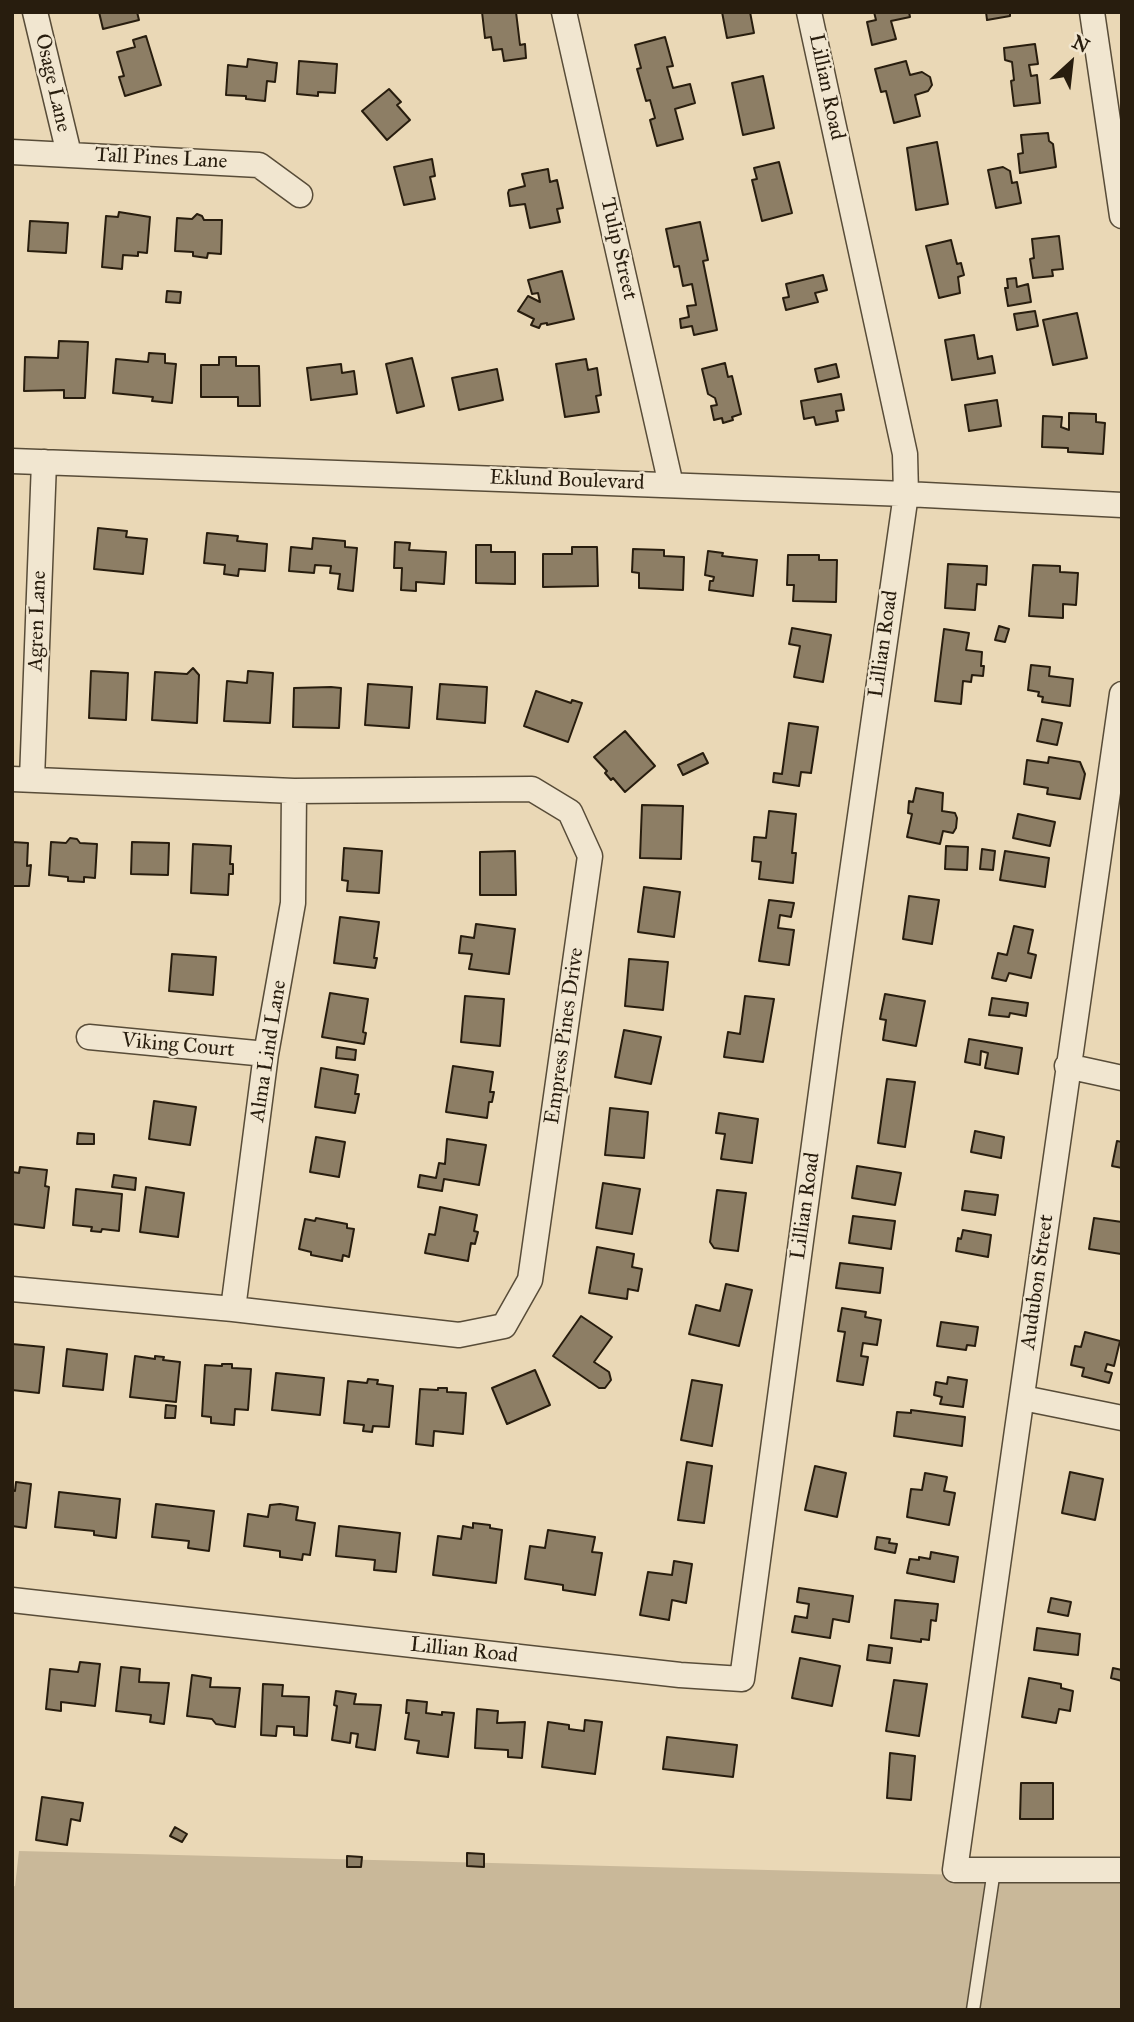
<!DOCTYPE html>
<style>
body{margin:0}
#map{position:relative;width:1134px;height:2022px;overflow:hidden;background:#ead8b6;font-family:"IM FELL Great Primer",serif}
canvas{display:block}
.frame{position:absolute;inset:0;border:14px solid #281d0e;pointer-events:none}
.north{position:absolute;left:1036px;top:28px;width:70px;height:70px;-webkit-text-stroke:5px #f1e6d0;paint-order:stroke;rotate:27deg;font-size:19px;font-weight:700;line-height:28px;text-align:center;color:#281d0e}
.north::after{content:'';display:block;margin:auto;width:24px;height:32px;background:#281d0e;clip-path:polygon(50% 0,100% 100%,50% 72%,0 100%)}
</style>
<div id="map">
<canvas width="1134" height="2022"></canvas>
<div class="frame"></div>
<div class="north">N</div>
</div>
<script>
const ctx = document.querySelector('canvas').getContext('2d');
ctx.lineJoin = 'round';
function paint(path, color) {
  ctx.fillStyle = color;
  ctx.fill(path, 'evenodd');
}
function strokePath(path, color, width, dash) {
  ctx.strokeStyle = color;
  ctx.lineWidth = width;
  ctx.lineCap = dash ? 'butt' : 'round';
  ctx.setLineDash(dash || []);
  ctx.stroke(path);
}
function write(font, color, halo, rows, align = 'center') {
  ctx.font = font + ' "IM FELL Great Primer",serif';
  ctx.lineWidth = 5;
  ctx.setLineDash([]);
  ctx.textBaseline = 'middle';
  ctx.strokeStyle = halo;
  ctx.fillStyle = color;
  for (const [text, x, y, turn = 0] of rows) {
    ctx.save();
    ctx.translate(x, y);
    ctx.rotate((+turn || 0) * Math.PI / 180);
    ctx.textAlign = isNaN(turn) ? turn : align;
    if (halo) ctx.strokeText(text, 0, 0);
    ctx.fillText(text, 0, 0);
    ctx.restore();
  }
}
const green = new Path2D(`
 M19,1851l1103,28v131h-1110v-123l3,-1z`);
const building = new Path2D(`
 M99,12h38l2,8 -36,9z
 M482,12h34l4,33 5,-1 1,14 -22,3 -2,-12 -9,1 -2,-13 -6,1z
 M722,12h28l4,21 -27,5z
 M874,12h35l1,5 -19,4 5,18 -24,6 -5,-23 9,-2z
 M986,12h24v4l-23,4z
 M146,36l15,49 -36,11 -6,-19 5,-1 -7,-24 18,-5 -2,-7z
 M665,37l8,29 -6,1 6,21 17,-4 5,19 -20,6 8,30 -26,7 -7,-26 5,-2 -5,-18 -4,1 -9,-32 4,-1 -6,-23z
 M1035,44l3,20 -9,1 2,11 6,-1 3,28 -26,3 -3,-25 3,-1 -2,-18 -7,-2 -1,-12z
 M248,59l29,4 -2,19 -8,-1 -2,20 -19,-2v-3l-20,-1 2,-30 19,2z
 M299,61l38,3 -2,29 -17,-1v4l-21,-2z
 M906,61l4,14 12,-3 8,5 2,8 -4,6 -13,4 5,21 -26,7 -8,-32 -5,1 -6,-23z
 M763,76l11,52 -31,7 -11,-52z
 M389,89l12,13 -4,3 13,15 -23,20 -25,-29z
 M1048,133l1,8 4,3 3,23 -36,6 -2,-19 5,-1 -2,-18z
 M937,142l11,62 -32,6 -9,-62z
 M432,159l3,17 -5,1 5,22 -31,6 -10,-38z
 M779,162l13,51 -30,8 -10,-41 5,-1 -3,-11z
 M1003,167l7,4 2,12 5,-1 4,21 -25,5 -8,-38z
 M548,169l2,13 7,-2 6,28 -6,1 3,13 -30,6 -5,-24 -15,2 -2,-13 1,-3 16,-4 -3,-12z
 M119,212l31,5 -3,36 -9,-1v4l-15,-1 -1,14 -20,-2 4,-51 12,1z
 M197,214l5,2 2,4h18l-1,34 -13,-1 -1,5 -14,-2v-4l-18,-1 2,-33 15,1z
 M30,221l38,2 -2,30 -38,-2z
 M700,222l8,38 -5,1 14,69 -23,5 -2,-9 -11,2 -1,-9 9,-2 -2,-11 9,-1 -4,-21 -9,2 -4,-20 -5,1 -8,-38z
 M1059,236l4,33 -11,1 1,6 -20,2 -3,-19 4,-1 -2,-19z
 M951,240l6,24 4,-1 3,12 -6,2 2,16 -21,5 -13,-52z
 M562,271l12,48 -27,6v-2l-6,1 -2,4 -8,-3 3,-6 -16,-8 10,-15 12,6 -2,-9 -6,1 -4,-14z
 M823,275l4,15 -12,3 3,9 -32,8 -3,-12 6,-1 -3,-13z
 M1016,278l1,9 11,-3 3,18 -23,4 -3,-18h3l-1,-9z
 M167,291l14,1 -1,11 -14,-1z
 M1035,311l3,15 -21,4 -3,-16z
 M1077,313l10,45 -34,7 -10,-45z
 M974,335l4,24 14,-3 3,17 -43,7 -7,-40z
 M59,341l29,1 -3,56h-21v-8l-40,1 1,-34 33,1z
 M149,353l16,1v9l11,1 -4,39 -20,-2 1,-4 -40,-4 3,-34 32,3z
 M219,357h17v9h23l1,40h-22v-9h-37v-32h18z
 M412,358l12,48 -27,7 -11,-49z
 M586,359l2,11 9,-2 4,27 -5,1 3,16 -34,5 -9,-53z
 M725,363l3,14 4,-1 9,38 -9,3 1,3 -10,3 -1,-5 -8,2 -3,-14 6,-1 -2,-7 -7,-4 -6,-25z
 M341,364l1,9 12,-2 3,23 -46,6 -4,-32z
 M836,364l3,13 -21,5 -3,-13z
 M497,369l6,31 -44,10 -7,-32z
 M841,394l3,16 -8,1 2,10 -22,4 -2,-8 -10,2 -3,-18z
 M997,400l4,26 -32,5 -4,-26z
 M1069,413l27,1v8l9,1 -2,31 -35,-2v-4l-26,-1 1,-31 19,1 -1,10 8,3z
 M98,528l29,3 -1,6 21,2 -4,35 -49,-5z
 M207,533l31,3 -1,5 30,3 -2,27 -26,-2 -1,7 -14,-2 1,-9 -21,-2z
 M313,538l32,3v6l12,1 -4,43 -15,-2 2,-15 -10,-1 1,-7 -16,-1 -1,8 -25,-2 2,-24 21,2z
 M395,542l15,1 -1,7 37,2 -2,32 -28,-2v9l-15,-1 1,-22h-8z
 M476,545h15v7h24v32l-39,-1z
 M572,547h25l1,39 -55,1v-33h29z
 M633,549l31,1v6l20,1 -1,33 -44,-2v-15l-7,-1z
 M708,551l15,2 -1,3 35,4 -4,36 -44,-6 1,-9h3l1,-4 -9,-2z
 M788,555h31v5h18l-1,42 -43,-1 1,-16h-7z
 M948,564l39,2 -1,19 -9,-1 -2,26 -30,-2z
 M1033,565l27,1v6l18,1 -2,32 -13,-1v14l-34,-2z
 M999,626l10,3 -4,13 -10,-2z
 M792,628l39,7 -8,47 -29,-5 6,-31 -11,-2z
 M944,629l25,4 -3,17 16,2 -1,14h3l-1,10 -11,-1 -1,7 -8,-1 -2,23 -26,-3z
 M1031,665l19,2 -1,9 24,3 -3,27 -28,-4 1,-5 -5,-1 1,-4 -11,-2z
 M193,668l6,7 -2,48 -45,-3 3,-48 32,2z
 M91,671l37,2 -2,47 -37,-2z
 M248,671l25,2 -3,50 -46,-2 3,-40 20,2z
 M368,684l44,3 -3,41 -44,-3z
 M440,684l47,3 -2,36 -48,-4z
 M331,687l10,1 -2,40 -46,-1 1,-39z
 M536,691l35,12 1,-3 10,3 -14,39 -44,-16z
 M1042,719l20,4 -5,22 -20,-4z
 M789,723l29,4 -7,46 -10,-1 -2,14 -26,-4 1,-9 8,1z
 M625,731l30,35 -30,26 -12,-14 -2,2 -6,-7 2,-2 -13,-14z
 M703,753l5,10 -25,12 -5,-10z
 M1049,757l31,5 5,12 -5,25 -33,-5 1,-6 -24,-4 3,-24 21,3z
 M916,788l27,5 -1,18 13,2 2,5 -1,10 -3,5 -10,-2 -3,13 -33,-7 5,-23 -4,-1 1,-12 4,1z
 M642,805l41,1 -2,53 -41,-1z
 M769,811l27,3 -4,39h4l-3,30 -34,-4 2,-17 -9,-1 2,-24 12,1z
 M1018,814l37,8 -5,24 -37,-8z
 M70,838l7,1 3,4 17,1 -2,34 -11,-1v5l-16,-1v-4l-19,-2 2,-33 15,1z
 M12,842l16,1 -1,23 4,-1 -2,21h-17z
 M132,842l37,1 -1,32 -37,-1z
 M193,844l38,2 -1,18h3v10h-4l-1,21 -37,-2z
 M946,846l22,1 -1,23 -22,-1z
 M344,848l38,3 -3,42 -32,-2 1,-10 -6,-1z
 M982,849l13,2 -2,19 -13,-1z
 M515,851l1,44h-36v-43z
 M1005,851l44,7 -4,29 -45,-7z
 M644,887l36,5 -6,45 -36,-5z
 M909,896l30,4 -7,44 -29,-5z
 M769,900l25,3 -3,14 -11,-2 -2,13 16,2 -5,35 -30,-4z
 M340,917l39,5 -5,36h3l-2,10 -41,-5z
 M476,924l39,5 -6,45 -40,-5 3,-15 -13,-1 2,-17 13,2z
 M1014,926l19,4 -5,23 8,2 -5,23 -22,-5 -3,8 -14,-3 6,-25 9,2z
 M172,954l44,3 -3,38 -44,-4z
 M629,959l39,3 -5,48 -38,-4z
 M330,993l38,6 -5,33 3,1 -2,11 -42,-7z
 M885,994l40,7 -9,45 -33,-6 3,-20 -6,-1z
 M465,996l39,3 -4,47 -39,-4z
 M745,996l29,3 -11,63 -39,-5 4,-25 12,2z
 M992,998l36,5 -2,13 -16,-3 -1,4 -20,-2z
 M624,1030l37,7 -10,47 -36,-7z
 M969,1039l53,9 -4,26 -33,-6 3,-15 -7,-2 -1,14 -15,-3z
 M337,1047l19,3 -1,10 -19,-2z
 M453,1066l40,6 -3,20h4l-2,10h-3l-2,16 -41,-6z
 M321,1068l37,7 -3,19h4l-4,19 -40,-6z
 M887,1079l28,3 -10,65 -27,-4z
 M154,1101l42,6 -6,38 -41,-6z
 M610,1108l38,4 -4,46 -39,-3z
 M719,1113l39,6 -6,44 -31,-4 4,-25 -9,-1z
 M975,1131l29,6 -3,21 -30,-6z
 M78,1133l16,1v10h-17z
 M316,1137l29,5 -6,35 -29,-5z
 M447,1139l39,6 -7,40 -35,-6 -2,12 -24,-4 2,-12 16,3 3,-15 6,1z
 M1117,1141l5,1v26l-10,-2z
 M857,1166l44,7 -6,32 -43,-7z
 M20,1167l27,3 -2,16 4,1 -5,41 -32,-4v-52l7,1z
 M114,1175l22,3 -1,12 -23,-3z
 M603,1183l37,6 -8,45 -36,-6z
 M146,1187l38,6 -6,44 -38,-5z
 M76,1189l46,5 -3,37 -17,-2 -1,3 -10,-1 1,-4 -19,-2z
 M717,1190l29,3 -8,58 -24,-3 -4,-6z
 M965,1191l33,4 -3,20 -33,-5z
 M440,1207l37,8 -3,16 4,1 -3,12 -4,-1 -3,18 -43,-8 4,-19 6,1z
 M853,1216l42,5 -4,28 -42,-6z
 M316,1218l31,6v4l7,1 -5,28 -6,-2 -1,6 -31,-6v-3l-12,-3 6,-30 10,2z
 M1094,1218l28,4 -1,32 -32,-5z
 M963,1230l28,5 -3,22 -32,-6 2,-13 3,1z
 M597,1247l37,7 -2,13 10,2 -4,22 -10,-2 -1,10 -38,-6z
 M840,1263l43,5 -3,25 -44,-5z
 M726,1284l26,6 -13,56 -50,-12 7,-29 24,6z
 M842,1308l24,4 -1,5 16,3 -4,25 -14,-2 -2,13 7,1 -5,28 -26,-4 8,-49 -7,-1z
 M581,1316l31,21 -18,25 15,10 2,8 -6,8h-6l-46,-32z
 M941,1322l37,5 -3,19 -8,-1 -1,5 -29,-4z
 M1085,1332l35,9 -6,25 -7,-2 -2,7 7,2 -3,10 -27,-7 2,-8 -13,-3 4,-19 6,1z
 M12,1344l32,3 -5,46 -27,-3z
 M67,1349l40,5 -4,36 -40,-4z
 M135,1356l20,3v-3l9,1 -1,3 17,2 -4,40 -46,-5z
 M222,1364h10v4l19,1 -3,41 -13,-1 -1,16 -23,-2v-6l-9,-1 3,-51 17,1z
 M535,1370l15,35 -43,19 -15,-36z
 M276,1373l48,5 -4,37 -48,-5z
 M948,1377l19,3 -4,27 -23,-3 2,-7 -8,-2 2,-13 11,2z
 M368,1379l10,1 -1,4 16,2 -4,41 -16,-1 -1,6 -9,-1 1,-6 -20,-2 4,-42 19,2z
 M692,1380l30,5 -10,61 -31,-6z
 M438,1388h9v4l19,1 -3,41 -29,-3 -1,15 -17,-2 4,-55 18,1z
 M166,1405l10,1 -1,12h-10z
 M911,1410l54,7 -3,29 -68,-10 3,-24 14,1z
 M687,1462l25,4 -8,57 -26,-3z
 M815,1466l31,7 -9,44 -32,-7z
 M1070,1472l33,7 -8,41 -33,-7z
 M925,1473l22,4 -3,14 11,2 -6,32 -42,-8 4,-28 11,1z
 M16,1482l15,2 -5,44 -14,-2v-36l3,1z
 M59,1492l61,7 -4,39 -22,-3v-4l-39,-4z
 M156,1504l58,7 -5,40 -21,-3 1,-7 -37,-4z
 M280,1504l18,3 -2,13 19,3 -5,32 -7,-1 -1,6 -22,-3v-6l-36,-5 4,-32 20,3 2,-12z
 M473,1523l17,2v3l12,2 -6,53 -63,-8 5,-39 23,3 2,-13 10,2z
 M339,1526l61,7 -4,39 -22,-2 1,-10 -39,-4z
 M548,1530l47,7 -3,15 10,1 -7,42 -32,-5v-5l-38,-6 5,-33 15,2z
 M877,1537l13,2 -1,4 8,1 -2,9 -20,-4z
 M931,1552l27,5 -4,25 -47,-9 3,-14 9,1v-3l11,2z
 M674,1561l18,3 -6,39 -14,-3 -3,20 -29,-5 8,-43 24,3z
 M799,1588l54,8 -4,26 -16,-3 -3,19 -38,-6 3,-16 12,2 2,-14 -12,-2z
 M1051,1598l20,4 -3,14 -20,-4z
 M895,1600l43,4 -2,17 -5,-1 -2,20 -8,-1v3l-30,-4z
 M1037,1628l43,6 -2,21 -44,-5z
 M869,1645l23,3 -2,15 -23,-3z
 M800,1658l40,8 -8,40 -40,-8z
 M80,1662l20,2 -5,42 -34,-4v9l-15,-2 4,-40 28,3z
 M121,1667l19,2 -1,13 30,1 -5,41 -14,-2 1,-7 -35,-4z
 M1113,1668l9,2v11l-11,-3z
 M192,1675l19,3 -1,9 30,1 -5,39 -19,-3 -4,-5 -25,-3z
 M1029,1678l32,6v4l12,3 -3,20 -11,-2 -3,14 -34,-6z
 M894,1680l33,4 -8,52 -33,-5z
 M263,1684l20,1 -1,11 27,1 -2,39 -13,-1v-8l-17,-1 -1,10 -15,-1z
 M336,1691l20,3 -2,10 27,1 -6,45 -19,-3 2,-13 -7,-1 -1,10 -18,-3 5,-34 -3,-1z
 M407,1700l20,2 -1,11 16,2v-3l12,1 -6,44 -31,-4 2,-12 -14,-2 4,-26h-3z
 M477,1709l21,2 -1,12 28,-1 -3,36 -14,-1v-7l-33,-2z
 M585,1720l17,2 -7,52 -53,-7 6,-45 21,3v4l15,2z
 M667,1737l70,8 -4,32 -70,-8z
 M890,1753l25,3 -4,44 -24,-2z
 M1021,1783h32v36h-33z
 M42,1797l41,6 -3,18 -9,-2 -4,26 -31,-5z
 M175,1827l12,7 -5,8 -12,-6z
 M467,1853l17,1v13l-17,-1z
 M347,1856l15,1 -1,10h-14z`);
const lane = new Path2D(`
 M973,2010l21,-140`);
const street = new Path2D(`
 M35,12l34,142
 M564,12l107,473
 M1092,12l30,204
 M12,152l247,13 41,30
 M12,461l894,33 216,11
 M1122,694c-58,392 -111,784 -167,1176h167
 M12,779l282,12 238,-2 38,23 20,44 -60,424 -26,46 -45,9 -226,-26 -221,-20
 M32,779l12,-317
 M89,1037l177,17
 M1067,1066l55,12
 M233,1309l33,-255 27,-151 1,-112
 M1023,1398l99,20
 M12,1600l668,75 62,4 87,-646 77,-539 -1,-40 -96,-442`);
const streetNames = [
 ["Osage Lane",52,83,77],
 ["Lillian Road",826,87,78],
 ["Tall Pines Lane",161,159,3],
 ["Tulip Street",618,249,77],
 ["Eklund Boulevard",567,481,2],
 ["Agren Lane",38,621,-88],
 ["Lillian Road",884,644,-82],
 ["Empress Pines Drive",565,1036,-82],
 ["Viking Court",178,1046,5],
 ["Alma Lind Lane",269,1051,-81],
 ["Lillian Road",806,1206,-82],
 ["Audubon Street",1038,1282,-82],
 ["Lillian Road",464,1651,6]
];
paint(green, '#c9b899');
paint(building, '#8d7e65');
strokePath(building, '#281d0e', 2);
strokePath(lane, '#584c38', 15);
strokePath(street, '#584c38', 27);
strokePath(lane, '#f1e6d0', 12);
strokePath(street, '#f1e6d0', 24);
write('21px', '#281d0e', '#f1e6d0', streetNames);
</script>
